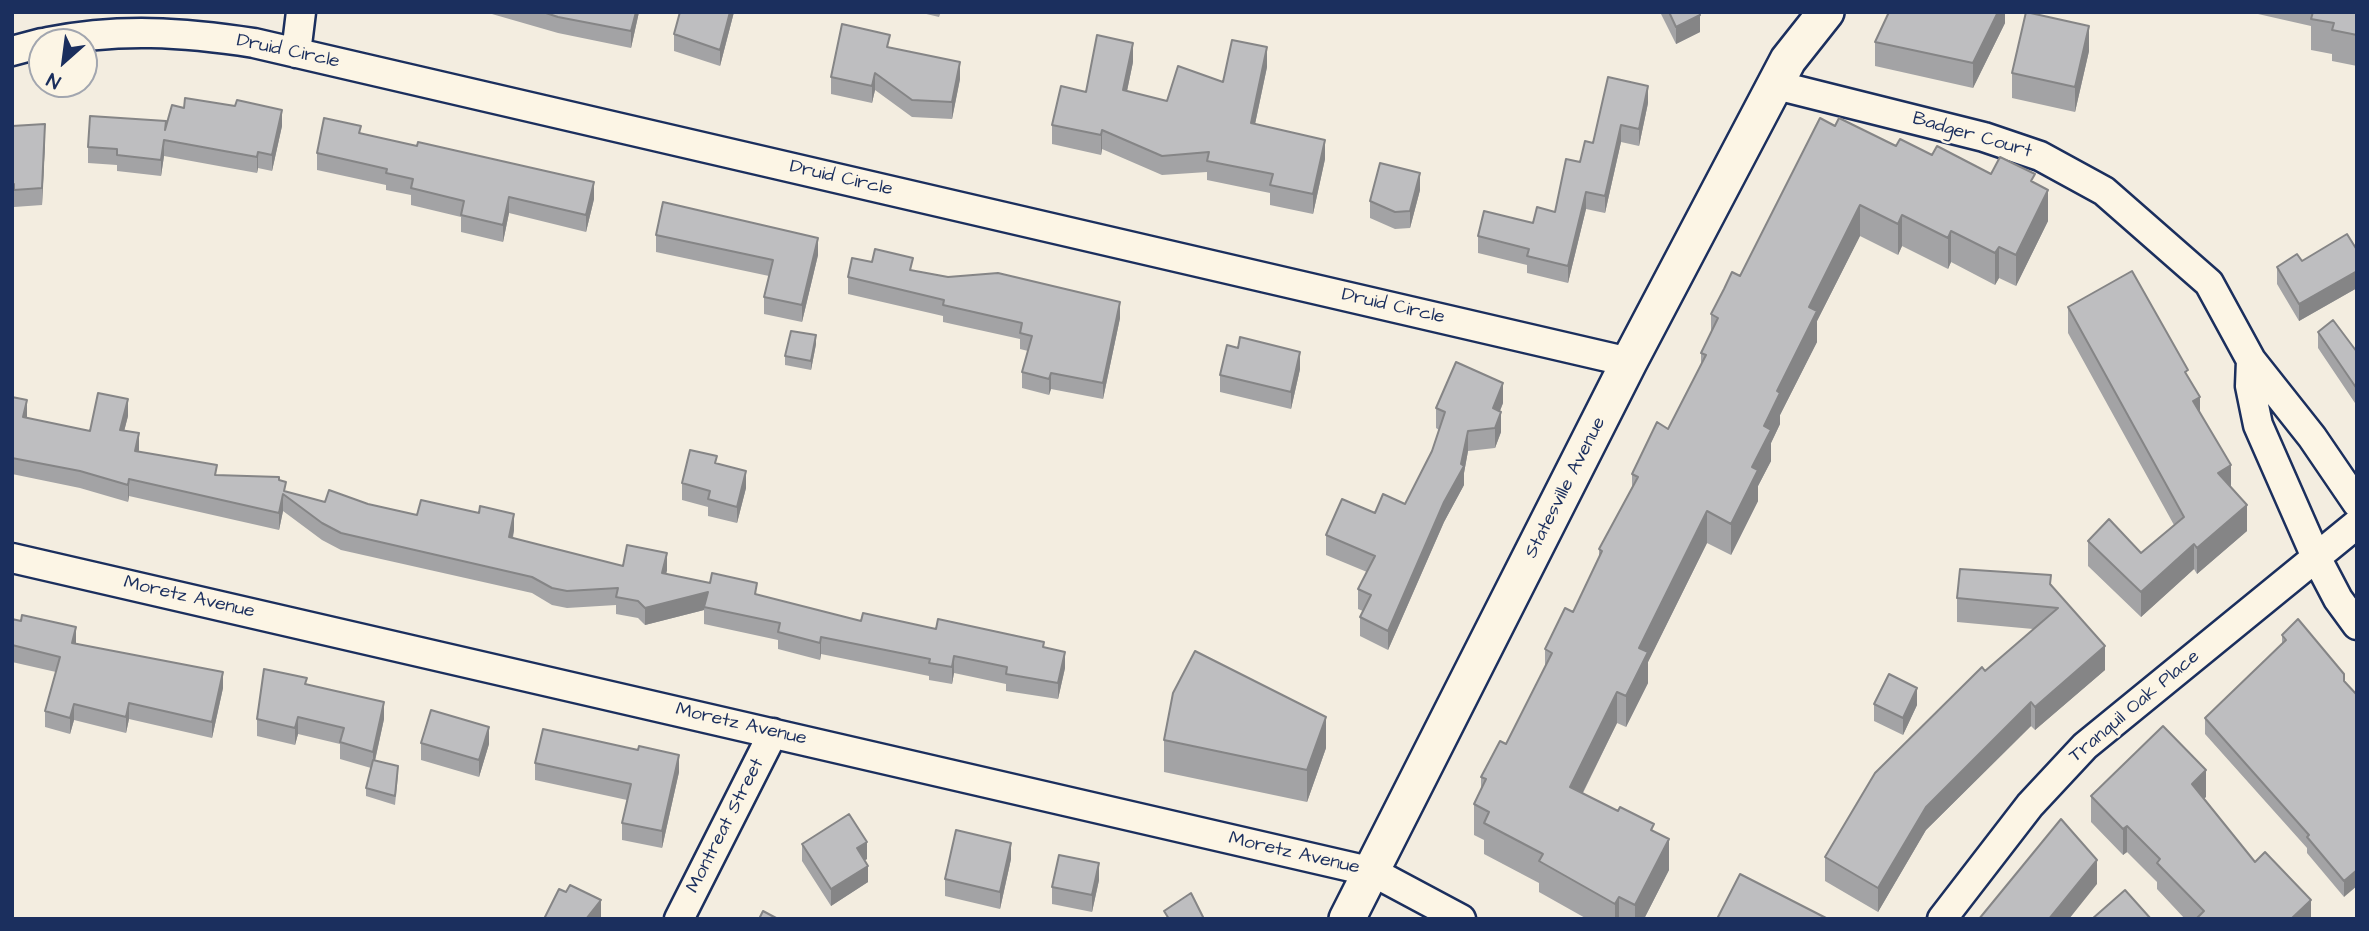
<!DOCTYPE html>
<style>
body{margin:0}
#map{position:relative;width:2369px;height:931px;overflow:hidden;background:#f3ede0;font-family:"Architects Daughter",sans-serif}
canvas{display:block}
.frame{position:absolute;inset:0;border:14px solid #1b2f5e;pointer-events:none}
.north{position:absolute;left:28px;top:28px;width:70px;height:70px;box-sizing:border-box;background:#fcf5e5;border:2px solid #a2a6af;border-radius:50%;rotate:208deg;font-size:19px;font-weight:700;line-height:28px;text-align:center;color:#1b2f5e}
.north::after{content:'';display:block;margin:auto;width:24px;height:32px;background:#1b2f5e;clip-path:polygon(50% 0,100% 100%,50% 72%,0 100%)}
</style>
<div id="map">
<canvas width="2369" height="931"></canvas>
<div class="frame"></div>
<div class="north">N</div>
</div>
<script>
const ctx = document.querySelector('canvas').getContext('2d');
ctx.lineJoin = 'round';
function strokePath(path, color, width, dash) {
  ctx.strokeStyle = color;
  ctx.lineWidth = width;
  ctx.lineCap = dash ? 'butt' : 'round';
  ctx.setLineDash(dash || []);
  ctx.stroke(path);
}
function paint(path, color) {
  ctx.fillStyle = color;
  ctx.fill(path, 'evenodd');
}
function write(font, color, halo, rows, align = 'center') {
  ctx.font = font + ' "Architects Daughter",sans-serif';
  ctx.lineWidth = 5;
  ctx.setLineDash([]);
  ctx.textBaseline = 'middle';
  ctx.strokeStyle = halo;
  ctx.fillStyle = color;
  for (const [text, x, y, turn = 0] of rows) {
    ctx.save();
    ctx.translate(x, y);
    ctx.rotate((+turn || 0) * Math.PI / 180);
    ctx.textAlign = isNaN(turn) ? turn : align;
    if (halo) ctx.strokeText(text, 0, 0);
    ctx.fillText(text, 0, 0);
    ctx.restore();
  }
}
const minor = new Path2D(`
 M48,42c71,-14 135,-10 206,1l1375,319
 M12,51l30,-8
 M296,53l5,-41
 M1776,85l208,52 56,19 64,35 105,92 42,77 61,77 45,66
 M2251,360l-1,26 8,39 58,132 22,42 19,26
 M12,558l1361,314 88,47
 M679,919l94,-186
 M1942,919l88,-114 55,-59 272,-222`);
const major = new Path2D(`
 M1347,919l282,-557 159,-302 38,-48`);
const wall = new Path2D(`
 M485,12h154l-8,36 -73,-15z
 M734,12l-14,54 -46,-15v-17z
 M918,12h23l-2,5z
 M1660,12h39l1,20 -24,12z
 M2005,12v11l-32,65 -98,-22v-24z
 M2258,12h99v54l-25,-5v-7l-21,-4v-24l-53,-12z
 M890,47l70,32 -8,40 -40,-2 -37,-27 -3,13 -41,-9v-17z
 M2089,51l-14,61 -63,-14v-25z
 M1133,62l-6,29 40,10 100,-34 -12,57 70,35 -12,55 -43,-9v-12l-63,-13v-8l-45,3 -60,-26 -1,6 -49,-11v-19l34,-33z
 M1648,103l-9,43 -18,-4 -16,71 -19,-4 -18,74 -41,-10v-8l-49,-12v-17l55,-13 22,-11 25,-50 13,-19z
 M12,126l33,15 -3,64 -28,2v-6h-2z
 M166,126h116l-10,45 -14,-3 -1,5 -93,-17 -3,20 -44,-5v-6l-29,-2v-16z
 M1835,126l61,20 36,9 59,19 44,9 13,38 -32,65 -17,-8 -4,7 -44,-23 -3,7 -46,-23 -4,9 -38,-19 -43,85v21l-37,73v9l-9,19v18l-13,25v15l-27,54 -24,-12 -59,119v21l-22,44 -9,-4 -34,70 71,38 15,39 -25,49h-57l-48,-27v-9l-55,-29v-14l-10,-5v-31l7,-15v-12l25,-33 39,-76v-19l28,-37 26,-53v-10l33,-62v-13l36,-45 33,-65v-11l10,-20v-19l29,-38z
 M361,133l233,66 -8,33 -77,-19 -6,29 -42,-10v-15l-50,-12v-10l-25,-5v-5l-69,-15v-17z
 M1420,190l-10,38 -15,1 -25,-11v-17z
 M656,235l162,20 -16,67 -38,-8v-17l5,-21 -113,-24z
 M2357,250v38l-58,33 -22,-37v-17l25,-6z
 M913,270l207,48 -17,81 -52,-10 -2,6 -27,-7v-16l6,-21 -8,-2v-10l-77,-17v-6l-95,-22v-17z
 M2068,307l120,71 12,35 31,75 16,43 -50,43 -3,-5 -53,48 -53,-51v-25l53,12 33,-28 -106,-192z
 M2318,332l39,20v54l-39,-58z
 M816,344l-5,26 -26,-5v-9z
 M1238,348l62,21 -9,40 -71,-17v-17z
 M12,397l14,21 64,13 38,-15 -4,15 14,21 79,23 62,5 7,12 39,10 43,2 49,11 97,15 -1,8 110,28 44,4 -1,4 91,21 104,26 75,8 108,18 21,21 -7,31 -52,-8v-7l-52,-11 -2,11 -23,-4v-4l-108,-22 -1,6 -42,-11v-9l-74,-16v-14l-59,15 -7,-7 -22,-4v-9l-49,3 -15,-3 -20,-12 -191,-43 -19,-10 -39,-29 -4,19 -150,-34 -1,6 -48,-14 -68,-14z
 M1503,403l-3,8 1,21 -6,16 -27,3 -4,22v12l-20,37 -56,128 -28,-14v-19l3,-6 -5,-2v-20l9,-17 -41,-17v-20l49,-22 30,-9 27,-53 7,-21 -3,-2v-20z
 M717,464l29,24 -9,35 -29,-7v-9l-26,-7v-17z
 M2051,584l54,86 -70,60 -4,-4 -105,104 -48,82 -53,-31v-24l160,-186 48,-42 -76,-7v-24z
 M12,619l64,24 147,45 -11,50 -83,-19 -3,14 -52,-13 -4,14 -25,-7v-16l11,-39 -44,-10z
 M2282,635l62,46 13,14 -13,202 -37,-44v-5l-102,-114v-16l77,-74z
 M307,684l77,35 -9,42 23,14 -3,30 -29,-9v-8l5,-20 -31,-9v-15l-42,-10 -3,11 -38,-9v-17z
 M1874,704l43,1 -14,30 -29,-14z
 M1164,740l162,8 -19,54 -143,-30z
 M421,743l68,1 -10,33 -58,-17z
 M535,763l144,9 -17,76 -40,-8v-17l5,-23 -92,-20z
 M2091,796l115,1 -2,1 51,64 56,57h-126l-28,-30v-7l-30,-30 -4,3 -32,-33z
 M802,844l65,15 -2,1 3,22 -37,24 -29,-45z
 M1011,859l-11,50 -55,-13v-17z
 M1099,880l-7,32 -40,-8v-17z`);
const shadedWall = new Path2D(`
 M636,12h3l-8,36v-17z
 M730,12h4l-14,54v-16z
 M1998,12h7v11l-32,65v-25z
 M1700,15v17l-24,12v-17z
 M2089,26v25l-14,61v-25z
 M1133,43v19l-10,48v-20z
 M1267,47v20l-16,76v-20z
 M960,62v17l-8,40v-17z
 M875,73v17l-3,13v-17z
 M1648,86v17l-9,43v-17z
 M282,110v16l-10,45v-16z
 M45,124v17l-3,64v-17z
 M1621,125v17l-16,71v-17z
 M1102,130v19l-1,6v-20z
 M164,140v16l-3,20v-16z
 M1325,140v19l-12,55v-20z
 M258,152v16l-1,5v-16z
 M1420,173v17l-10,38v-17z
 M594,182v17l-8,33v-17z
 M2048,190v31l-32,65v-31z
 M1586,192v17l-18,74v-17z
 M509,197v16l-6,29v-17z
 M1860,205v31l-43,85v21l-37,73v9l-9,19v18l-13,25v15l-27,54v-31l21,-57 12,-41 45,-119z
 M1902,215v31l-4,9v-31z
 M1951,231v31l-3,7v-31z
 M818,238v17l-16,67v-17z
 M1999,247v31l-4,7v-32z
 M2357,271v17l-58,33v-17z
 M1120,302v16l-17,81v-16z
 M816,335v9l-5,26v-9z
 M1300,352v17l-9,40v-17z
 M1051,373v16l-2,6v-16z
 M1503,383v20l-10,25v-20z
 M2200,397v26l-7,-22z
 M128,399v17l-8,31v-17z
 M27,400v17l-4,17v-17z
 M1501,412v20l-6,16v-20z
 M1468,431v20l-4,22v12l-20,37 -56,128v-19l73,-167z
 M139,433v17l-4,18v-17z
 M2231,465v26l-13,-18z
 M746,471v17l-9,35v-16z
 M129,479v17l-1,6v-17z
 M283,494v17l-4,19v-17z
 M2247,505v26l-50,43v-26z
 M1707,511v32l-59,119v21l-22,44v-31l13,-48z
 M514,514v16l-5,24v-17z
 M2194,544v25l-53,48v-25z
 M667,553v17l-5,20v-17z
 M708,592l-4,18 -59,15v-17z
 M76,627v17l-4,-1z
 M821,637v17l-1,6v-17z
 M2105,646v24l-70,60v-23z
 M1065,652v16l-7,31v-16z
 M954,656v17l-2,11v-17z
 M223,672v16l-11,50v-16z
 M1917,688v17l-14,30v-17z
 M1617,692v31l-47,95v-31z
 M384,702v17l-11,50v-17z
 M2031,702v24l-105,104 -48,82v-24l48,-81z
 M129,703v16l-3,14v-16z
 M74,704v16l-4,14v-16z
 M298,717v17l-3,11v-17z
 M1326,717v31l-19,54v-32z
 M489,727v17l-10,33v-17z
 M679,755v17l-17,76v-17z
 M2206,770v27l-14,13v-26z
 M2127,826v26l-4,3v-26z
 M1669,839v31l-25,49h-9v-14z
 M867,842v17l-10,6v-17z
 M1011,843v16l-11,50v-17z
 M2097,860v24l-28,35h-20z
 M1099,863v17l-7,32v-17z
 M868,866v16l-37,24v-17z
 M2357,870v16l-13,11v-16z
 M1619,897v22h-4v-15z
 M601,900v17l-2,2h-13z
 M2311,900v19h-20z`);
const building = new Path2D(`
 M543,12h93l-5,19 -73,-14z
 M680,12h50l-10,38 -46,-16z
 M1669,12h30l1,3 -24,12z
 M1889,12h109l-25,51 -98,-21z
 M2026,12l63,14 -14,61 -63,-14z
 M2313,12h44v23l-25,-5 2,-7 -23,-4z
 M842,24l48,11 -3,12 73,15 -8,40 -40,-2 -37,-27 -3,13 -41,-9z
 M1097,35l36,8 -10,47 44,11 11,-35 45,16 9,-42 35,7 -16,76 74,17 -12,54 -43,-9 3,-11 -66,-13 2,-9 -47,4 -60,-26 -1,5 -49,-10 9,-39 25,6z
 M1608,77l40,9 -9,43 -18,-4 -16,71 -19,-4 -18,74 -41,-10 2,-7 -51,-13 6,-25 49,12 4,-16 18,5 11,-53 14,3 5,-21 8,2z
 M185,98l50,8 2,-6 45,10 -10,45 -14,-3 -1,5 -93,-17 -3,20 -44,-5v-6l-29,-2 2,-31 76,5 -1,9 7,-25 12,3z
 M324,118l37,8 -2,7 58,13 1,-4 176,40 -8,33 -77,-18 -6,28 -42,-10 3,-14 -53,-13 2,-9 -27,-6 1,-4 -70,-16z
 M1820,118l15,8 4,-8 57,28 4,-7 32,16 5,-9 54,28 9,-17 35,17 -4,7 17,9 -32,65 -17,-8 -4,6 -44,-22 -3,7 -46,-23 -4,9 -38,-19 -51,102 8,4 -40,80 3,2 -16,33 7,4 -19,37 6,3 -27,54 -24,-13 -68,137 9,4 -22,44 -9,-4 -47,95 48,24 2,-4 34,17 -3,6 18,9 -34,66 -16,-8 -4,7 -76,-43 4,-7 -59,-31 5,-11 -15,-8 12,-25 -5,-2 19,-36 6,3 46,-91 -7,-4 20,-41 8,4 29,-61 -3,-2 39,-72 -6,-3 25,-52 11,7 38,-74 -5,-2 17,-35 -7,-4 13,-25 8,-17 8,4z
 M45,124l-3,64 -28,2v-6h-2v-58z
 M1380,163l40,10 -10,38 -15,1 -25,-11z
 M663,202l155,36 -16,67 -38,-8 9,-37 -117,-25z
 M2347,234l10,16v21l-58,33 -22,-37 20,-13 5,7z
 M875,249l38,9 -3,12 38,7 50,-4 122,29 -17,81 -52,-10 -2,6 -27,-7 10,-36 -12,-3 2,-10 -79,-18 1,-5 -96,-23 4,-19 20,4z
 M2132,271l56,99 -3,2 15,25 -7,4 38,64 -13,8 29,32 -50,43 -3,-4 -53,48 -53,-51 21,-22 32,34 43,-36 -116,-210z
 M2333,320l24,32v37l-39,-57z
 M791,331l25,4 -5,26 -26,-5z
 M1240,337l60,15 -9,40 -71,-17 7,-30 11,3z
 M1456,362l47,21 -10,25 8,4 -6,16 -27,3 -7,33 3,2 -20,36 -56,129 -28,-14 11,-22 -13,-6 17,-33 -49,-21 16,-36 33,14 8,-19 22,10 27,-53 13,-39 -9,-4z
 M98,393l30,6 -8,31 19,3 -4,18 82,14 -2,10 64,2v3l7,2 -2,9 41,11 4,-12 39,14 49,11 4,-15 58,13 1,-7 34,8 -5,23 114,29 4,-21 40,8 -5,20 48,10 2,-10 45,10 -2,11 106,27 2,-8 73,16 2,-10 106,23 -1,5 22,5 -7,31 -52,-9 1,-7 -53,-11 -2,11 -23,-4 1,-4 -109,-22 -1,6 -42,-11 2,-9 -76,-16 4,-15 -63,16 -7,-7 -22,-4 2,-9 -51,3 -15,-3 -20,-11 -191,-44 -19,-10 -39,-29 -4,19 -150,-34 -1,6 -48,-14 -68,-13v-61l15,3 -4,17 67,14z
 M690,450l27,6 -2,7 31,8 -9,36 -29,-8 2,-8 -28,-8z
 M1960,569l91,6 -1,9 55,62 -70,61 -4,-5 -105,105 -48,81 -53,-31 50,-84 107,-106 3,4 73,-63 -101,-10z
 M22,615l54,12 -4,16 151,29 -11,50 -83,-19 -3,14 -52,-13 -4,14 -25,-7 15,-54 -48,-12v-26l9,2z
 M2298,619l46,55v7l13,14v175l-13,11 -37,-44 2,-2 -104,-117 81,-78 -4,-5z
 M1195,651l131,66 -19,53 -143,-30 9,-47z
 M264,669l43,9 -2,6 79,18 -11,50 -33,-10 4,-14 -46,-11 -3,11 -38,-9z
 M1889,674l28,14 -14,30 -29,-14z
 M431,710l58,17 -10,33 -58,-17z
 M2163,726l43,44 -14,14 63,78 10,-10 46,48 -20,19h-95l8,-8 -47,-48 3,-4 -33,-33 -4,3 -32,-33z
 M543,729l95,21 1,-4 40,9 -17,76 -40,-8 9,-39 -96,-21z
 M373,760l25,6 -3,30 -29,-8z
 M849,814l18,28 -10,6 11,18 -37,23 -29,-45z
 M2061,819l36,41 -48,59h-70z
 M956,830l55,13 -11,49 -55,-13z
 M1059,855l40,8 -7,32 -40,-8z
 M1740,874l88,45h-111z
 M570,885l31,15 -15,19h-42l15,-30 7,3z
 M2125,890l26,29h-59z
 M1191,893l13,26h-35l-5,-8z
 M763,911l15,8h-19z`);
const streetNames = [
 ["Druid Circle",288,52,12],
 ["Badger Court",1972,136,16],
 ["Druid Circle",841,179,13],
 ["Druid Circle",1393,307,13],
 ["Statesville Avenue",1566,488,-63],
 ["Moretz Avenue",189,598,13],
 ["Tranquil Oak Place",2135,707,-40],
 ["Moretz Avenue",741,725,13],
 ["Montreat Street",726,826,-63],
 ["Moretz Avenue",1294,854,13]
];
strokePath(minor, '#1b2f5e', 33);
strokePath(major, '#1b2f5e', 40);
strokePath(minor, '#fcf5e5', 28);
strokePath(major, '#fcf5e5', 35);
paint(wall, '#a3a3a5');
paint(shadedWall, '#858586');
paint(building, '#bebec0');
strokePath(building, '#858586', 2);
write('19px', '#1b2f5e', '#fcf5e5', streetNames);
</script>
